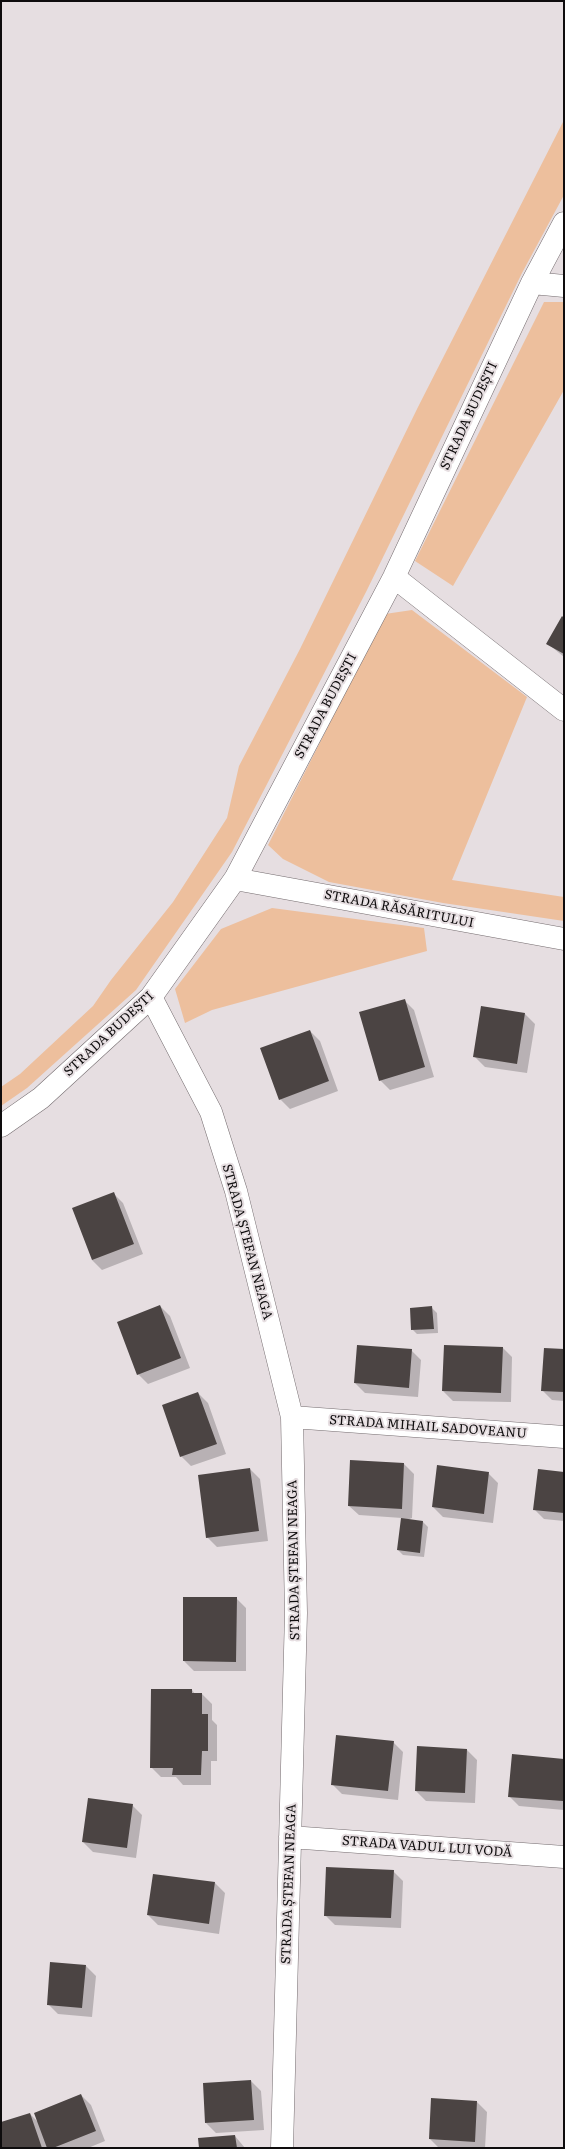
<!DOCTYPE html>
<meta charset="utf-8">
<style>
body{margin:0}
#map{position:relative;width:565px;height:2149px;overflow:hidden;background:#e6dee1;font-family:Literata,serif}
canvas{display:block}
.frame{position:absolute;inset:0;border:2px solid #0e0c0d;pointer-events:none}
</style>
<div id="map">
<canvas width="565" height="2149"></canvas>
<div class="frame"></div>
</div>
<script>
const ctx = document.querySelector('canvas').getContext('2d');
ctx.lineJoin = 'round';
function paint(path, color) {
  ctx.fillStyle = color;
  ctx.fill(path, 'evenodd');
}
function strokePath(path, color, width, dash) {
  ctx.strokeStyle = color;
  ctx.lineWidth = width;
  ctx.lineCap = dash ? 'butt' : 'round';
  ctx.setLineDash(dash || []);
  ctx.stroke(path);
}
function write(font, color, halo, rows, align = 'center') {
  ctx.font = font + ' Literata,serif';
  ctx.lineWidth = 4;
  ctx.setLineDash([]);
  ctx.textBaseline = 'middle';
  ctx.strokeStyle = halo;
  ctx.fillStyle = color;
  for (const [text, x, y, turn = 0] of rows) {
    ctx.save();
    ctx.translate(x, y);
    ctx.rotate((+turn || 0) * Math.PI / 180);
    ctx.textAlign = isNaN(turn) ? turn : align;
    if (halo) ctx.strokeText(text, 0, 0);
    ctx.fillText(text, 0, 0);
    ctx.restore();
  }
}
const green = new Path2D(`
 M564,120v75l-42,78 -156,319 -134,260 -96,138 -109,98 -26,18v-19l19,-13 73,-68 18,-26 62,-78 54,-84 12,-52 61,-117 118,-242z
 M544,302h20v88l-111,196 -38,-25z
 M412,610l115,87 -75,183 112,17v24l-121,-18 -114,-21 -46,-23 -15,-14 117,-231z
 M272,908l152,20 3,23 -215,59 -27,13 -10,-34 46,-60z`);
const shadow = new Path2D(`
 M564,619v38l-17,-14z
 M404,1000l10,10 20,67 -44,13 -10,-10z
 M482,1007l43,7 10,10 -8,49 -42,-6 -10,-10z
 M310,1031l10,10 18,50 -48,18 -10,-10z
 M113,1193l10,10 20,51 -41,16 -10,-10z
 M160,1306l10,10 20,52 -42,16 -10,-10z
 M432,1308l5,5 1,20 -21,1 -5,-5z
 M502,1347l10,10 -1,45 -58,-1 -10,-10z
 M411,1350l10,10 -3,37 -53,-4 -10,-10z
 M564,1350v51l-12,-1 -10,-10z
 M198,1393l10,10 18,51 -35,12 -10,-10z
 M404,1464l10,10 -2,44 -5,2 16,2 5,5 -4,30 -21,-2 -5,-5 4,-32 -43,-3 -10,-9z
 M250,1469l10,10 8,62 -51,6 -10,-10z
 M488,1473l10,10 -5,40 -50,-6 -10,-10z
 M564,1473v48l-20,-2 -10,-10z
 M236,1598l10,10v63h-52l-10,-10z
 M192,1690l3,4h7l10,10v16l5,5v36h-6v24h-28l-7,-8h-15l-10,-10z
 M393,1742l10,10 -5,48 -56,-6 -10,-10z
 M418,1748l49,2 10,10 -2,43 -49,-2 -10,-10z
 M513,1756l51,4v50l-45,-4 -10,-10z
 M132,1805l10,10 -6,43 -43,-6 -10,-10z
 M393,1871l10,10 -2,47 -66,-3 -10,-10z
 M154,1875l61,8 10,10 -6,41 -61,-9 -10,-10z
 M86,1966l10,10 -4,41 -34,-3 -10,-10z
 M251,2081l10,10 3,39 -48,3 -10,-10z
 M81,2095l10,10 14,36 -17,7h-87v-24l29,-10 8,8z
 M477,2102l10,10 -2,36h-46l-9,-9z
 M235,2136l10,12h-45z`);
const building = new Path2D(`
 M562,616l2,2v36l-18,-10z
 M405,999l20,68 -46,14 -20,-69z
 M481,1006l44,7 -8,51 -44,-7z
 M310,1030l19,51 -50,19 -19,-52z
 M114,1192l20,52 -42,16 -20,-52z
 M160,1305l21,53 -44,17 -20,-53z
 M432,1306l2,23 -23,1 -1,-22z
 M357,1345l55,4 -3,39 -55,-5z
 M444,1345l59,2 -2,46 -59,-2z
 M544,1348l20,1v43l-23,-1z
 M198,1392l19,52 -37,13 -18,-52z
 M350,1460l54,3 -2,46 -54,-3z
 M437,1465l52,7 -5,42 -52,-7z
 M250,1468l9,63 -53,7 -8,-63z
 M538,1469l26,3v41l-31,-3z
 M401,1518l22,3 -3,32 -23,-3z
 M183,1597h54l-1,65 -53,-1z
 M151,1689h41v4h10v21h6v37h-6l-1,24h-29l1,-7h-23z
 M336,1735l58,6 -6,50 -57,-6z
 M417,1746l50,3 -2,44 -50,-2z
 M512,1754l52,5 -1,42 -55,-4z
 M88,1798l45,6 -6,44 -45,-6z
 M326,1867l68,3 -3,48 -67,-2z
 M153,1874l62,8 -6,42 -62,-9z
 M50,1962l36,3 -4,43 -35,-3z
 M251,2080l3,40 -49,3 -2,-40z
 M81,2094l15,37 -43,17h-6l-13,-35z
 M431,2098l46,3 -2,41 -46,-3z
 M30,2113l12,35h-41v-26z
 M235,2135l2,13h-38l-1,-10z`);
const minor = new Path2D(`
 M532,283l32,3
 M394,577l170,133
 M235,879l329,60
 M151,997l60,115 25,79 56,226 4,196 -14,535
 M1,1126l40,-28 110,-101 84,-118 159,-302 138,-294 32,-60
 M292,1417l272,20
 M290,1837l274,20`);
const streetNames = [
 ["STRADA BUDEȘTI",469,416,-65],
 ["STRADA BUDEȘTI",326,706,-62],
 ["STRADA RĂSĂRITULUI",399,909,11],
 ["STRADA BUDEȘTI",109,1034,-43],
 ["STRADA ȘTEFAN NEAGA",247,1242,75],
 ["STRADA MIHAIL SADOVEANU",428,1427,4],
 ["STRADA ȘTEFAN NEAGA",294,1560,-91],
 ["STRADA VADUL LUI VODĂ",427,1847,4],
 ["STRADA ȘTEFAN NEAGA",289,1884,-88]
];
paint(green, '#edbf9d');
paint(shadow, '#0003');
paint(building, '#4b4443');
strokePath(minor, '#746c6f', 23);
strokePath(minor, '#fff', 22);
write('13px', '#0e0c0d', '#e6dee1', streetNames);
</script>
